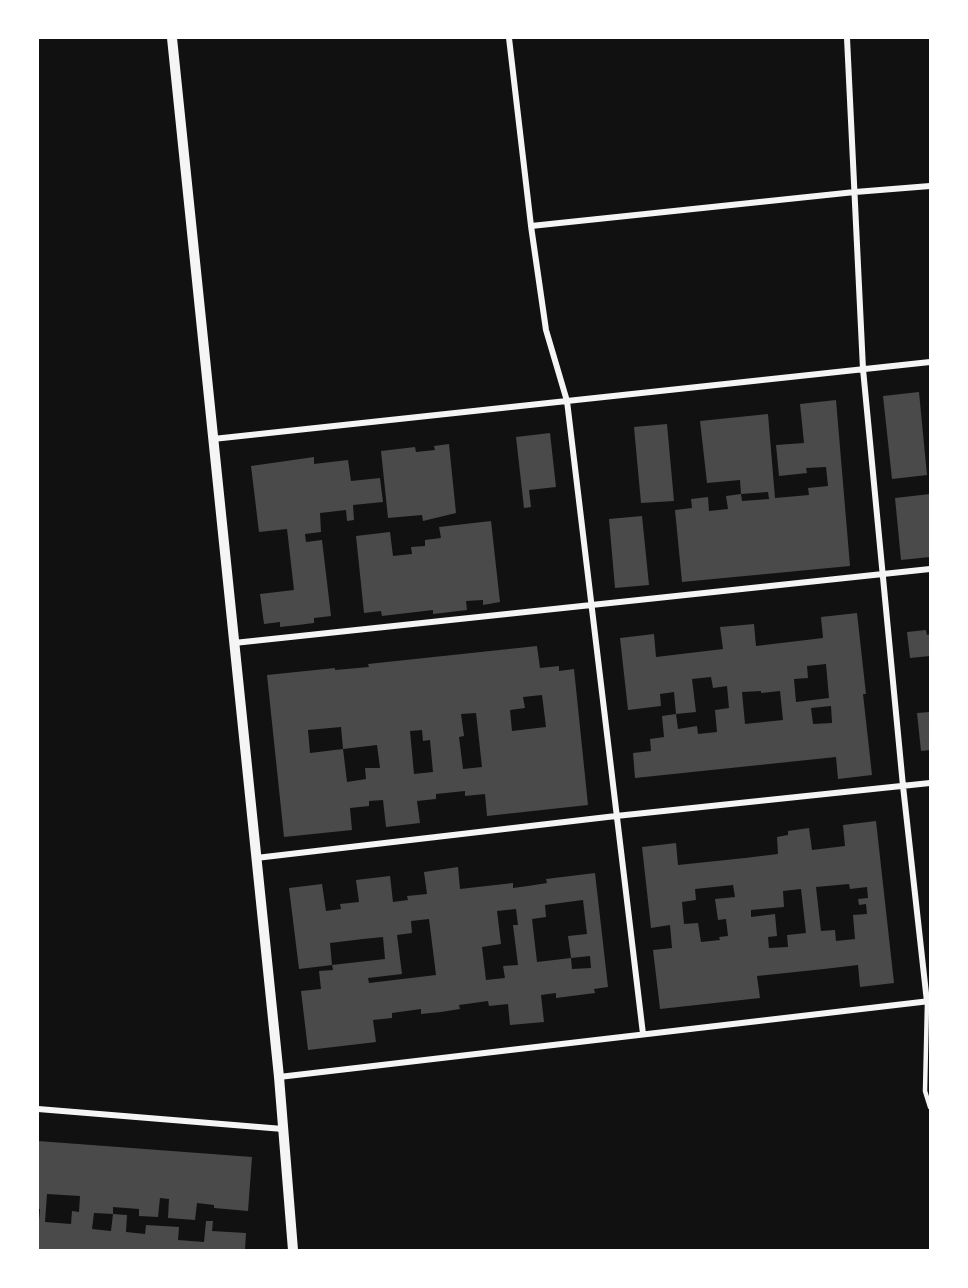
<!DOCTYPE html>
<style>
body{margin:0}
#map{position:relative;width:968px;height:1288px;overflow:hidden;background:#111;font-family:"Noto Serif",serif}
canvas{display:block}
.frame{position:absolute;inset:0;border:39px solid #fff;pointer-events:none}
</style>
<div id="map">
<canvas width="968" height="1288"></canvas>
<div class="frame"></div>
</div>
<script>
const ctx = document.querySelector('canvas').getContext('2d');
ctx.lineJoin = 'round';
function paint(path, color) {
  ctx.fillStyle = color;
  ctx.fill(path, 'evenodd');
}
function strokePath(path, color, width, dash) {
  ctx.strokeStyle = color;
  ctx.lineWidth = width;
  ctx.lineCap = dash ? 'butt' : 'round';
  ctx.setLineDash(dash || []);
  ctx.stroke(path);
}
const building = new Path2D(`
 M919,392l8,83 -35,4 -9,-83z
 M836,400l14,166 -168,16 -7,-72 17,-2 -1,-9 17,-2 1,14 19,-2 -2,-13 15,-2 1,7 27,-2 -1,-7 -27,2 -1,-14 -33,3 -7,-62 68,-7 7,84 34,-3 -1,-7 20,-2 -2,-19 -20,1 1,5 -28,3 -3,-31 28,-2 -4,-39z
 M667,424l7,77 -33,2 -7,-76z
 M550,433l6,54 -27,3 2,17 -7,1 -8,-71z
 M449,444l7,69 -33,8 -1,-6 -34,3 -7,-67 34,-4 1,5 19,-2 -1,-4z
 M314,457v7l34,-4 3,21 29,-3 3,24 -30,3 1,15 -7,1 -1,-11 -26,3 1,19 -16,2 1,8 16,-2 9,76 -17,2v5l-16,2 -18,2v-5l-16,2 -4,-30 34,-4 -7,-61 -28,3 -8,-66z
 M930,494v63l-29,3 -6,-62z
 M642,516l7,69 -34,3 -6,-69z
 M491,521l9,81 -17,3v-5l-17,1 1,9 -34,4v-4l-51,6 -1,-5 -17,2 -8,-77 34,-4 3,24 19,-2 -1,-7 14,-1v-6l16,-2 -2,-11z
 M857,613l9,81h-3l9,81 -34,4 -2,-22 -201,21 -2,-25 18,-2 -1,-12 14,-2 -2,-21 14,-2 2,15 19,-3 1,8 19,-2 -2,-22 14,-2 -2,-22 -14,2 -2,-11 -19,2 4,33 -20,2 -2,-22 -14,2 1,12 -33,4 -8,-72 34,-4 2,23 67,-8 -3,-22 12,-1 22,-2 2,22 67,-8 -2,-21zM826,664l3,34 -33,4 -2,-23 14,-1 -1,-12zM761,691v2l19,-2 3,29 -38,4 -3,-32zM831,706l1,17 -19,1 -2,-16z
 M926,630l1,5 3,-1v22l-20,2 -3,-26z
 M537,646l3,22 19,-2v5l15,-2 14,136 -101,11 -2,-22 -20,2v-5l-29,3v5l-19,2 3,22 -34,4 -3,-27 -14,1v5l-19,2 2,22 -68,7 -17,-162 68,-7v2l34,-3 -1,-3zM542,695l4,32 -34,4 -2,-21 15,-2 -2,-11zM476,713l6,54 -19,2 -4,-32 5,-1 -3,-22zM341,727l2,22 34,-4 3,23h-15l1,11 -19,3 -4,-33 -33,4 -2,-23zM422,730l1,11 7,-1 3,32 -19,2 -4,-43z
 M930,712v38l-9,1 -4,-38z
 M876,821l18,162 -34,4 -2,-22 -34,4 -67,7 3,22 -100,11 -7,-59 19,-2 -2,-23 -19,3 -9,-81 34,-4 2,22 67,-7 33,-4 -1,-17 11,-2v-4l21,-3 3,22 33,-4 -2,-21zM849,884l1,5 17,-2 1,11 -10,1 1,6 7,-1 1,10 -14,1 2,24 -19,2 -1,-11 -14,1 -5,-44zM733,885l2,12 -20,2 3,21 8,-1 2,17 -9,1 1,3 -19,2 -3,-19 -14,1 -2,-22 14,-2 -1,-11zM801,889l5,44 -19,2 1,12 -19,1 -1,-11 9,-1 -2,-22 -24,3v-7l33,-3 -1,-16z
 M458,867l2,22 53,-6v5l15,-2 19,-3 -1,-4 49,-6 13,114 -14,2 1,4 -39,5v-5l-15,2 3,27 -34,3 -2,-21 -19,2 -1,-5 -29,4 1,4 -19,3 -20,2v-5l-29,4v5l-19,2 3,22 -68,8 -7,-59 20,-2 -2,-18 14,-1 -1,-5 53,-6 -2,-22 -20,2 -33,4 2,22 -33,4 -10,-81 33,-4 4,27 15,-2 -1,-5 19,-2 -3,-22 34,-4 3,26 15,-2 -1,-4 20,-2 -3,-22zM583,900l4,34 -19,2 3,22 -34,4 -5,-43 14,-2 -1,-12zM516,909l2,16h-5l5,40 -15,1 2,12 -19,2 -4,-33 19,-3 -4,-33zM429,919l7,56 -67,8 -1,-5 34,-4 -5,-39 15,-2 -1,-12zM590,956l1,12 -19,1 -1,-11z
 M38,1141l214,16 -4,54 -34,-3v-3l-17,-2 -2,17 -27,-2 1,-19 -9,-1 -2,19 -19,-1v-7l-26,-2v7l14,1 -1,17 19,2 1,-9 33,2 -1,13 26,2 2,-21h7l-1,10 34,2 -1,17h-207v-30h1l1,-11h-2zM47,1194l33,2 -1,16 -7,-1 -1,13 -26,-2zM94,1213l19,1 -2,17 -19,-2z`);
const service = new Path2D(`
 M927,1002l-2,89 5,16`);
const minor = new Path2D(`
 M509,38l22,188 15,104 21,71 76,633
 M847,38l16,331 40,417 24,216
 M531,226l324,-34 75,-6
 M213,439l717,-77
 M234,643l696,-74
 M256,858l360,-42 314,-33
 M279,1077l651,-76
 M38,1109l245,20`);
const tertiary = new Path2D(`
 M172,38l107,1039 14,173`);
paint(building, '#4a4a4a');
strokePath(service, '#f5f5f5', 4.5);
strokePath(minor, '#f5f5f5', 6);
strokePath(tertiary, '#f5f5f5', 10);
</script>
